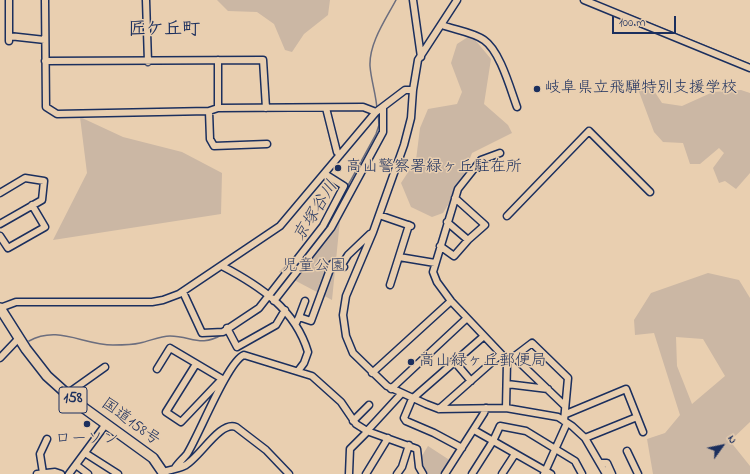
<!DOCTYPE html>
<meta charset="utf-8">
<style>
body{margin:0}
#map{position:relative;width:750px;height:474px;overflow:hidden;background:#e9cfb0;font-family:"Indie Flower",sans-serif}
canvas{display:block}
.north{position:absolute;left:702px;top:426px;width:40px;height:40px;-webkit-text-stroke:3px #e9cfb0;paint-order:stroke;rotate:57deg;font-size:11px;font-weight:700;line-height:16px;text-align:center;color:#1b2f5e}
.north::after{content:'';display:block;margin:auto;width:14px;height:18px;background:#1b2f5e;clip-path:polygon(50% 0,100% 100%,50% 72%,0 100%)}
.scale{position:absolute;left:612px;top:16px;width:64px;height:18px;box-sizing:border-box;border:2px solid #1b2f5e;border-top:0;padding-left:5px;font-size:12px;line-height:14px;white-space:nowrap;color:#1b2f5e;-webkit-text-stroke:3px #e9cfb0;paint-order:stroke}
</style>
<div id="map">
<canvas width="750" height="474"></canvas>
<div class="north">N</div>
<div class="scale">100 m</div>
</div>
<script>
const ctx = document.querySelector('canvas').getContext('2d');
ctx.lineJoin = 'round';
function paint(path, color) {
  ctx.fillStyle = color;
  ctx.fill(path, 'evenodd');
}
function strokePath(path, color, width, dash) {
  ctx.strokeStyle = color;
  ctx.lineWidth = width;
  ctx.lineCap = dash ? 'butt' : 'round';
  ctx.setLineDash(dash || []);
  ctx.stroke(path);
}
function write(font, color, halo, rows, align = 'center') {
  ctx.font = font + ' "Indie Flower","Klee One",sans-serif';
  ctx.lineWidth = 3;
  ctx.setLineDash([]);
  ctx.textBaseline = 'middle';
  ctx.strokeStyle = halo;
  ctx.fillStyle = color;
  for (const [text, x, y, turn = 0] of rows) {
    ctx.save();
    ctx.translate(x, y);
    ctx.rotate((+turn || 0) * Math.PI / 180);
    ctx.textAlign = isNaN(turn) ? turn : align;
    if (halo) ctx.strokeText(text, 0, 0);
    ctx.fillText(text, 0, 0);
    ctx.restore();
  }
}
const green = new Path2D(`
 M217,0h113l-2,15 -24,19 -12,18 -7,-2 -11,-26 -17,-12 -29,-1z
 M471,35l20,24 -7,45 24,21 4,8 -40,20 -14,36 -15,24 -11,4 -21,-10 -10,-24 15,-23 4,-32 8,-19 29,-5 5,-12 -11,-29 6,-19z
 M647,80l15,23 20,3 31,-14 28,-2 9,3v80l-14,16 -11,-8 -6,2 -6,-15 11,-15 -5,-5 -19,16h-10l-7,-21 -20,-1 -9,-10 -16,-43 3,-6z
 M80,117l43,20 59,15 40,21 -1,41 -168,26 34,-67z
 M341,210l-9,90 -53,-28z
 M708,273l31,7 11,18v124l-20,19 20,25v8h-97l-6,-35 18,-6 15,-18 -26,-82 -19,2 -1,-15 17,-27zM676,337l27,2 22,37 -33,28 -15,-38z
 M428,446l23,15 -8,13h-18l-5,-15z`);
const stream = new Path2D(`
 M627,14l123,50
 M377,109c-1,-15 -6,-29 -7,-43 -1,-23 16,-47 26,-66
 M273,295l50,-64 53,-97 3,-9 -1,-12
 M235,327l25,-15 11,-14
 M29,341c29,-16 54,4 84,4 9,0 19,0 27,-2 10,-2 20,-7 30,-7 22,0 30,12 53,-2`);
const minor = new Path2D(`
 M9,0v41
 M45,0l1,107 11,7 152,-3 9,-3 145,-1 13,5 29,-22h8
 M146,0l2,62
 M413,0l8,57
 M457,0l-39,60 -5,30 -2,28 -7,27 -31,87 -27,64 -3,19 3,21 7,17 34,33 39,18 13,5 67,-1 52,9 14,9 13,12 21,36
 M584,0l166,68
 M442,25c13,5 31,7 42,15 16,11 26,48 33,67
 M9,36l36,4
 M218,60v48
 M45,61l218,-1 3,48
 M326,108l11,44 3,3
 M209,111l1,28 4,7 53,-2
 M500,153l-19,7 -23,29 -25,83 4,10 14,19 54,57 2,4 -1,46
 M0,193l25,-15 19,3 -2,19 -42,24
 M379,215l32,11
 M507,216l82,-85 61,61
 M447,222l21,18
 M0,236l8,12 37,-21 -13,-22
 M440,246l14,10 14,-16 17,-15 -30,-27
 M399,257l36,6
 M222,266c38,20 73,43 86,86l-4,11 -6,8
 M341,266l7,-11 22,-21
 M390,285l19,-60
 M183,292l19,41 21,-1 36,-24 64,-82 21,-40 -19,-12
 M274,301l57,-73 52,-96v-25
 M0,308l16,-6h136l11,-2 16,-6 101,-68 96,-114
 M299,317l6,-16
 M296,323l3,-6 12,4 21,-57 12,3
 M227,328l10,19 39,-22 9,-15
 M0,358l19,-20
 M515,358l49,47
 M454,361l17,20
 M507,362l25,-19 36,35 -4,43
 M196,364l-30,48 15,10 39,-41
 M157,369l13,-21 54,32
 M372,373l79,-72
 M507,384l41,5
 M391,389l76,-71
 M67,394l38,-27
 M439,409l61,-54
 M566,414l60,-25 17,43
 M353,421l16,-16
 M474,430l77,44
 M367,431l34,-37
 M585,438l52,-21
 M462,448l-28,-15 -28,-12 -2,-3 8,-19 72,-63
 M627,451l11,23
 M85,453l33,21
 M600,463h7l5,11
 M76,465l12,9
 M175,468c3,-5 8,-9 12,-14 12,-19 41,-93 57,-99l68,21 29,26 15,22 11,7 50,18 2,18 4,7
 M163,472c6,-2 15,-3 21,-6 15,-7 36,-46 52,-39l30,23 23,24
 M43,473l-3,-19 7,-15
 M37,474l18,-2 6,2
 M69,474l37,-50
 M349,474l1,-25 18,-18
 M366,474l22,-36
 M397,474l5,-7 7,-22
 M445,474l39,-61 2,-5
 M472,474l21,-33 7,-15 26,5 49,30 7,13
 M502,474l13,-20
 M544,474l23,-51`);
const highway = new Path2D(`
 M0,308l26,41 21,27 30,27 76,55 11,16`);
const markers = [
 [537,89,4,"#1b2f5e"],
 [338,168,4,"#1b2f5e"],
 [411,362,4,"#1b2f5e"],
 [87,424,4,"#1b2f5e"]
];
const shields = [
 [73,400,28]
];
const shieldNames = [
 ["158",73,400]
];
const poiNames = [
 ["岐阜県立飛騨特別支援学校",545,89],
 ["高山警察署緑ヶ丘駐在所",346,168],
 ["高山緑ヶ丘郵便局",419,362],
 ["ローソン",87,440,"center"]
];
const parkNames = [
 ["児童公園",314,267]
];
const streetNames = [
 ["国道158号",130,423,36]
];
const waterNames = [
 ["京塚谷川",317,212,-58]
];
const quarterNames = [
 ["匠ケ丘町",164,31]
];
paint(green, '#cbb7a4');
strokePath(stream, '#6c6e7e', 1.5);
strokePath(minor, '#1b2f5e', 9);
strokePath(highway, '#1b2f5e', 12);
strokePath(minor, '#e9cfb0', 6);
strokePath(highway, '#e9cfb0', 9);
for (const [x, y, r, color] of markers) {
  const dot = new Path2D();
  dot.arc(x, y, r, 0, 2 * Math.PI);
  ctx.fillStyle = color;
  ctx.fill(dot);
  strokePath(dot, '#e9cfb0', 1.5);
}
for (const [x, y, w] of shields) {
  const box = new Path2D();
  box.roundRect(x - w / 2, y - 13, w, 26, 3);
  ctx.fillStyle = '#e9cfb0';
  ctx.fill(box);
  strokePath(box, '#1b2f5e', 1);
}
write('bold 15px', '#1b2f5e', null, shieldNames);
write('16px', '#1b2f5e', '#e9cfb0', poiNames, 'left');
write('16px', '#354368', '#e9cfb0', parkNames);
write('16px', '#1b2f5e', '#e9cfb0', streetNames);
write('italic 17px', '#2f3f66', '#e9cfb0', waterNames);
write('bold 18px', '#1b2f5e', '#e9cfb0', quarterNames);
</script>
